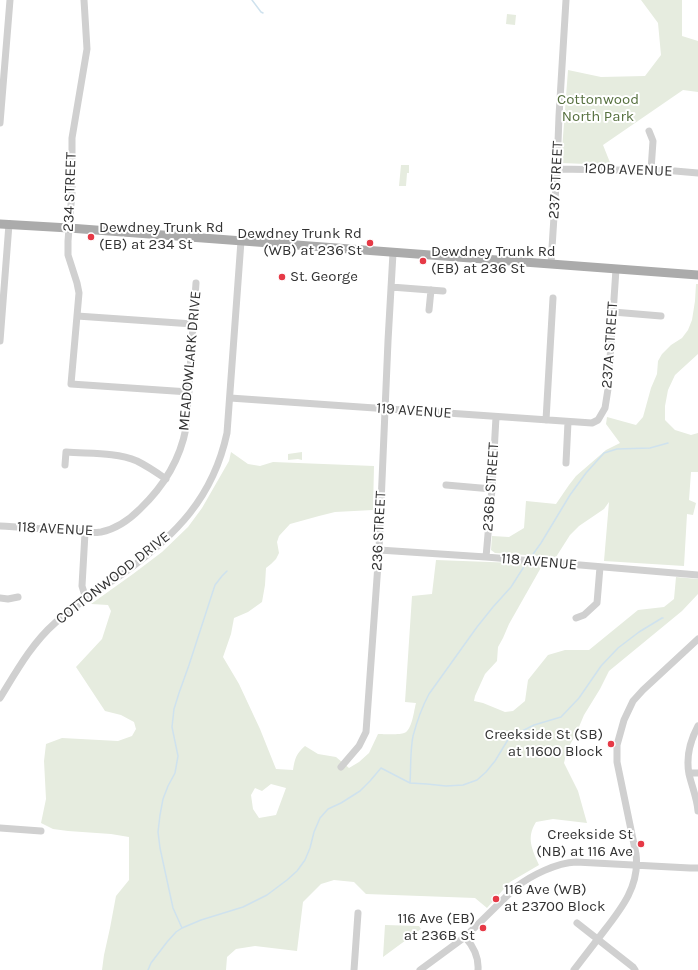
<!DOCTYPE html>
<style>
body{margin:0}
canvas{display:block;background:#fff}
</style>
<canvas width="698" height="970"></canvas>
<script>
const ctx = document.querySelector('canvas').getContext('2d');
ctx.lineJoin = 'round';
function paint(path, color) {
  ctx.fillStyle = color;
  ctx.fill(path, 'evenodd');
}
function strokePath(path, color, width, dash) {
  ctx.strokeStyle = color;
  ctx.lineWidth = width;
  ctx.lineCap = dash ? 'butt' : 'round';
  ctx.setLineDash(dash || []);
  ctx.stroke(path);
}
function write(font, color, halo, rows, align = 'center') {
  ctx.font = font + ' Karla,sans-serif';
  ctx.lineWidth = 4;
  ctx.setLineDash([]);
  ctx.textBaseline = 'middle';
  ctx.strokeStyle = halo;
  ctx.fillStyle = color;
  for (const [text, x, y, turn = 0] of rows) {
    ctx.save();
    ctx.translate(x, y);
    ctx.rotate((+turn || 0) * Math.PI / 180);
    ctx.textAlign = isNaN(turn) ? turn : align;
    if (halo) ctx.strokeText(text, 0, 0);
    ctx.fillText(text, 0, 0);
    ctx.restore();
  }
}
const green = new Path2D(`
 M641,0h41v36l16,5v51l-15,-2 -80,55 8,20 -50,-2 7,-93 33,7 44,-1 16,-21 -3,-32z
 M507,14l9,1 -1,10 -9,-1z
 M401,165h8v8h-2l-1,13h-7z
 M696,284h2v70l-23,21 -7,15 -3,16v14l10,10 16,5 7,-2v39h-7l-2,28 7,3 -3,12 -6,-1 -3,52 -80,-5 5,-59 -5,7 -25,17 -9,9 -14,22 -61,-4 -4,-3 1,-14 17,1 15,-9 2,-27 30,3 13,-19 7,-9 30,-26 14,-7 -14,-19 1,-7 29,8 7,-8 8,-29 6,-14 1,-13 4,-7 9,-9 11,-7 6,-8 4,-10 3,-19z
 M231,452l17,12 12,2 13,-4 101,4 -1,44 -38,2 -16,4 -29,8 -11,12 -2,6 2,11 -3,6 -5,5 -5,4 -1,17 -3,17 -14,10 -14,6 -3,16 -8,23 16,27 21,45 16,40 17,1c2,-12 3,-16 12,-24l13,8 18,3 13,11 10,-6 10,-9 9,-19c5,0 23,1 26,-1 8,-2 10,-23 12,-30l-11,-1 7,-106 20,-2 4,-34 107,4 -34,60 -6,14 -5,9 -1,14 -12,13 -10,22 -1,5 9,2 22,9 8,-1 12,-10 3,-21 20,-25 17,-5h24l49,-40 26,-3 10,-8 2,-22 22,2v15l-16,17 -73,60 -9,18 -16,26 -8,19 -9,16 -3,13 14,28 9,32 -34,-4 -17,3c-10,16 -4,27 3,43l-29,17 -23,26 -12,-10 -109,-4 -12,-12 -20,-2 -13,4 -18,18 -6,49 -42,-5 -19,3 -9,8 -1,13h-124l2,-15 6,-27 6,-32 13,-16v-43l-18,-3 -43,-3 -15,-2 -12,-6 5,-24 -2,-38 2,-17 16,-6 56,3 14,-5 4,-7 -2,-7 -13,-7 -16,-4 -29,-44 26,-28 9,-28 -3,-6 -17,-1 42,-30 29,-22 26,-25 14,-19 27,-47zM271,784l15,4 -10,27 -17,3 -6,-9 -2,-14 4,-7 7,3z
 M302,452v8l-4,-1 -10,1v-6z
 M385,925l34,1 2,3 -38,28z`);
const stream = new Path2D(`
 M252,0l9,12 2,1
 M531,557l10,-14 29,-48 16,-22 18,-20 13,-4 33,-1 18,-5
 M410,783c1,-15 0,-32 3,-47 4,-15 9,-29 16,-42l48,-67 16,-20 18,-20 14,-22
 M182,928l-9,-20 -13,-60 -2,-16 2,-17 3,-16 5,-13 7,-13 3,-17 -6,-29 2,-18 5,-16 10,-28 26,-80 7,-9 5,-5
 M148,970l3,-7 16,-21 9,-10 6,-4 19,-8 42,-13 24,-12 20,-15 10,-9 8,-11 5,-12 4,-16 6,-14 8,-9 13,-6 19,-12 10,-10 11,-13 29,15 17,1 19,2 17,-1 14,-5 9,-8 9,-11 14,-23 11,-6 14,-7 27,-8 18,-19 22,-32 17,-18 21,-16 23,-14h1`);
const minor = new Path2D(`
 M84,0l3,49 -15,89v54l-4,49v14l9,28 2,10 -8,91 118,8
 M0,123l10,-123
 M649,131l4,10 -2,29
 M557,169l118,2 23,2
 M551,264l6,-95 2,-53 7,-116
 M391,287l52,4
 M429,310l2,-20
 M613,312l48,4
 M77,316l116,8
 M0,341l9,-117
 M230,398l362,25 6,-3 7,-12 3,-19 8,-120
 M546,420l7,-122
 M566,463l2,-41
 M65,465l1,-13c23,2 49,0 71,9 10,5 19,11 29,18
 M446,485l46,4
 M0,526c20,1 41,3 61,4 13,1 27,4 40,2 15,-3 28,-12 39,-23 23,-22 40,-49 46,-81l10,-145
 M85,533l-3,53 4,13
 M379,550l107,7 212,18
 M486,557l6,-68 4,-72
 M0,598l8,1 10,-2
 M576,618l8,-3 13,-12 3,-36
 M0,698c16,-26 32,-55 55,-75 21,-19 46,-34 69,-50 52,-38 89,-75 103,-140l14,-192
 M698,726c-8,15 -12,32 -9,48 3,13 8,24 9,37
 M341,767l18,-21 7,-14 13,-182 9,-209 5,-88
 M689,773h9
 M0,828l41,3
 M577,923l56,44 2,3
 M465,937c9,10 14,20 13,33
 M354,970l4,-57
 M420,970l45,-33 51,-50c16,-12 40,-24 60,-25l114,6h8
 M574,970c10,-13 20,-26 30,-39 18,-23 36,-46 32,-77l-19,-92v-17l7,-25 9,-19 10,-11 55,-51`);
const major = new Path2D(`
 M0,224l69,4 629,47`);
const markers = [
 [91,237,4,"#e63946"],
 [370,243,4,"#e63946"],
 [423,261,4,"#e63946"],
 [282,277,4,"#e63946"],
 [611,744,4,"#e63946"],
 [641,844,4,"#e63946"],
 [496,899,4,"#e63946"],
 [483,928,4,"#e63946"]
];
const parkNames = [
 ["Cottonwood",598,100],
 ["North Park",598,117]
];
const streetNames = [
 ["120B AVENUE",628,170,2],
 ["237 STREET",556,180,-87],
 ["234 STREET",70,192,-88],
 ["237A STREET",610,345,-86],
 ["MEADOWLARK DRIVE",190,361,-85],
 ["119 AVENUE",414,411,4],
 ["236B STREET",491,487,-86],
 ["118 AVENUE",55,529,3],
 ["236 STREET",379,531,-87],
 ["118 AVENUE",539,562,5],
 ["COTTONWOOD DRIVE",113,578,-38]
];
const poiNames = [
 ["Dewdney Trunk Rd",99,228],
 ["(EB) at 234 St",99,245],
 ["Dewdney Trunk Rd",362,234,"right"],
 ["(WB) at 236 St",362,251,"right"],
 ["Dewdney Trunk Rd",431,252],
 ["(EB) at 236 St",431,269],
 ["St. George",290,277],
 ["Creekside St (SB)",603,735,"right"],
 ["at 11600 Block",603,752,"right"],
 ["Creekside St",633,835,"right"],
 ["(NB) at 116 Ave",633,852,"right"],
 ["116 Ave (WB)",504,890],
 ["at 23700 Block",504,907],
 ["116 Ave (EB)",475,919,"right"],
 ["at 236B St",475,936,"right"]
];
paint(green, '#e6ecdf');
strokePath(stream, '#cfe2ee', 1.5);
strokePath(minor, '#d0d0d0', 7);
strokePath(major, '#ababab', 9);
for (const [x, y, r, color] of markers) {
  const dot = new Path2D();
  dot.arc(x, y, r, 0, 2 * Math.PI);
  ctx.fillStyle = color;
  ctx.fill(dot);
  strokePath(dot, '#fff', 1.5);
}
write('15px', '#56703f', '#fff', parkNames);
write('15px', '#333', '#fff', streetNames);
write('15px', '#333', '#fff', poiNames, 'left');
</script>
